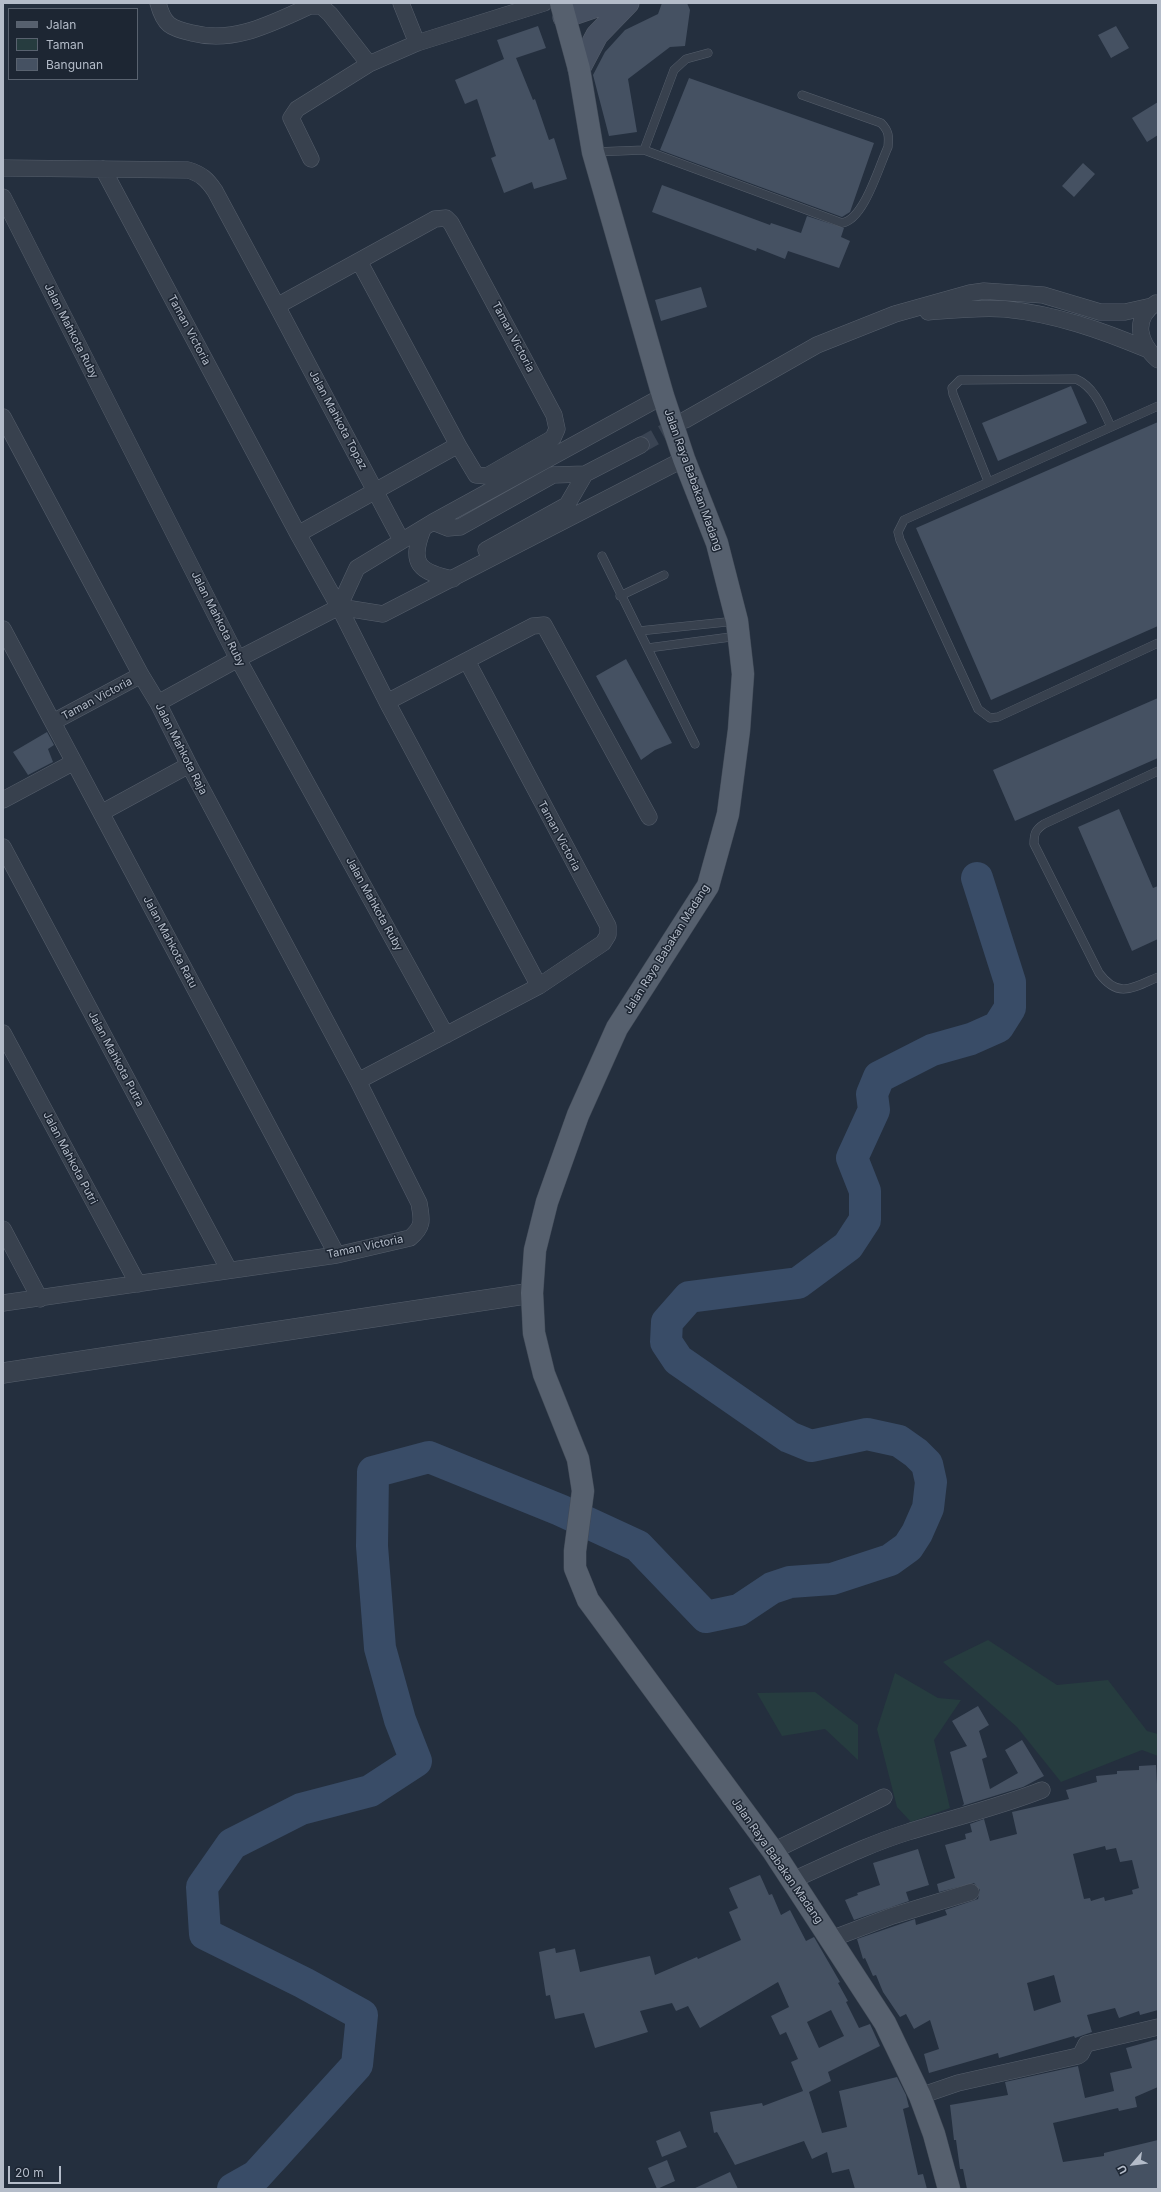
<!DOCTYPE html>
<style>
body{margin:0}
#map{position:relative;width:1161px;height:2192px;overflow:hidden;background:#242f3e;font-family:Inter,sans-serif}
canvas{display:block}
.frame{position:absolute;inset:0;border:4px solid #b4bcc9;pointer-events:none}
.legend{position:absolute;left:8px;top:8px;width:130px;height:72px;box-sizing:border-box;background:#1d2633;border:1px solid #59626f;margin:0;padding:5px 7px;list-style:none;font-size:12px;color:#b4bcc9}
.legend li{display:flex;align-items:center;gap:8px;height:20px}
.legend b{width:20px;border:1px solid #59626f}
.north{position:absolute;left:1113px;top:2144px;width:40px;height:40px;-webkit-text-stroke:3px #1d2633;paint-order:stroke;rotate:242deg;font-size:11px;font-weight:700;line-height:16px;text-align:center;color:#b4bcc9}
.north::after{content:'';display:block;margin:auto;width:14px;height:18px;background:#b4bcc9;clip-path:polygon(50% 0,100% 100%,50% 72%,0 100%)}
.scale{position:absolute;left:8px;top:2166px;width:53px;height:18px;box-sizing:border-box;border:2px solid #b4bcc9;border-top:0;padding-left:5px;font-size:12px;line-height:14px;white-space:nowrap;color:#b4bcc9;-webkit-text-stroke:3px #1d2633;paint-order:stroke}
</style>
<div id="map">
<canvas width="1161" height="2192"></canvas>
<div class="frame"></div>
<ul class="legend">
<li><b style="height:5px;background:#56606e"></b>Jalan</li>
<li><b style="height:11px;background:#263c3f"></b>Taman</li>
<li><b style="height:11px;background:#455162"></b>Bangunan</li>
</ul>
<div class="north">U</div>
<div class="scale">20 m</div>
</div>
<script>
const ctx = document.querySelector('canvas').getContext('2d');
ctx.lineJoin = 'round';
function paint(path, color) {
  ctx.fillStyle = color;
  ctx.fill(path, 'evenodd');
}
function strokePath(path, color, width, dash) {
  ctx.strokeStyle = color;
  ctx.lineWidth = width;
  ctx.lineCap = dash ? 'butt' : 'round';
  ctx.setLineDash(dash || []);
  ctx.stroke(path);
}
function write(font, color, halo, rows, align = 'center') {
  ctx.font = font + ' Inter,sans-serif';
  ctx.lineWidth = 3;
  ctx.setLineDash([]);
  ctx.textBaseline = 'middle';
  ctx.strokeStyle = halo;
  ctx.fillStyle = color;
  for (const [text, x, y, turn = 0] of rows) {
    ctx.save();
    ctx.translate(x, y);
    ctx.rotate((+turn || 0) * Math.PI / 180);
    ctx.textAlign = isNaN(turn) ? turn : align;
    if (halo) ctx.strokeText(text, 0, 0);
    ctx.fillText(text, 0, 0);
    ctx.restore();
  }
}
const green = new Path2D(`
 M988,1640l69,45 51,-5 39,51 11,3v22l-16,-6 -81,32 -44,-55 -74,-65z
 M895,1673l43,25 23,2 -27,40 16,68 -39,14 -14,-15 -20,-78z
 M815,1692l43,33v35l-33,-31 -43,7 -25,-43z`);
const river = new Path2D(`
 M233,2189l23,-13 101,-111 5,-50 -58,-32 -99,-49 -3,-47 30,-43 69,-35 69,-18 46,-30 -16,-41 -20,-72 -8,-102 1,-74 56,-15 131,53 78,36 68,71 33,-7 33,-22 18,-6 42,-3 58,-19 18,-13 9,-14 11,-25 3,-26 -4,-18 -11,-11 -17,-12 -32,-7 -56,12 -22,-9 -111,-77 -12,-18 1,-20 22,-25 109,-14 50,-37 17,-26v-29l-13,-33 22,-48 -2,-16 7,-17 53,-27 39,-11 27,-12 12,-19v-26l-33,-104`);
const building = new Path2D(`
 M662,3h25l3,7 -5,36 -15,1 -42,32 9,53 -28,4 -16,-61 12,-23 20,-22 33,-16z
 M538,26l8,22 -30,10 17,42 2,-1 14,41 5,-2 13,41 -33,10 -2,-7 -28,11 -13,-35 5,-2 -19,-57 -12,5 -10,-24 49,-21 -7,-19z
 M1116,26l13,22 -18,10 -13,-23z
 M689,78l185,65 -24,69 -8,5 -182,-67z
 M1158,102v33l-11,7 -15,-24z
 M1083,163l12,11 -21,23 -12,-11z
 M662,185l108,40 1,-2 30,10 6,-17 37,12 -3,9 9,4 -11,27 -51,-17 -3,8 -28,-11 -1,3 -104,-39z
 M701,287l6,20 -46,14 -6,-21z
 M1071,386l16,37 -89,38 -16,-38z
 M1158,422v204l-167,74 -75,-172z
 M626,659l46,84 -17,7 -14,10 -45,-84z
 M1158,698v60l-143,63 -22,-51z
 M47,732l7,13 -6,4 5,13 -25,13 -15,-23z
 M1119,809l34,79 5,-2v53l-26,12 -54,-124z
 M978,1706l11,19 -10,6 8,26 -5,2 8,30 28,-16 -13,-23 17,-10 22,36 -21,11 -61,19 2,-2 -14,-52 17,-6 -15,-25z
 M1156,1765l2,38v207l-18,5 -1,-4 -20,7 -4,-10 -28,7 5,17 -17,6 -1,-2 -75,22 -1,-5 -69,20 -5,-19 15,-5 -9,-29 -16,9 -8,-15 -6,3 -17,-25 -7,-17 -3,1 -8,-18 -2,1 -6,-20 58,-20 1,6 31,-10 -2,-5 33,-11 2,-9 -6,-7 -35,9 -2,-8 18,-6 -10,-33 21,-6 -1,-5 7,-2 -2,-8 14,-5 6,22 27,-7 -5,-22 57,-13 -3,-9 31,-8 -1,-6 21,-2v-3l22,-1v-4zM1105,1846l1,4 10,-2 4,14 12,-2 7,28 -7,2 1,4 -28,7 -1,-4 -13,4 -1,-3 -6,1 -11,-45zM1054,1975l7,27 -27,9 -7,-28z
 M918,1849l11,36 -23,7 3,9 -55,19 -9,-20 13,-5 -1,-2 23,-8 -7,-22z
 M760,1875l9,20 3,-1 9,21 9,-5 16,31 8,-4 26,45 -2,1 10,18 -2,1 13,26 11,-4 10,22 -52,26 3,9 -22,11 13,41 25,-6 -8,-36 58,-14 9,18 3,12 -6,2 15,66 5,-1 4,15h-72l-6,-20 -17,4 -5,-21 -15,7 -8,-18 -69,24 -18,-33 -3,1 -4,-21 52,-9 1,3 40,-15 -12,-29 7,-3 -12,-27 -6,3 -9,-19 18,-9 -11,-25 -78,46 -12,-22 -12,5 -4,-8 -32,8 8,21 -53,16 -11,-35 -29,6 -5,-24 -4,1 -7,-44 16,-4 1,5 19,-4 5,23 70,-16 5,19 42,-18 1,2 43,-19 -12,-28 9,-4 -9,-20zM831,2010l13,26 -25,12 -12,-26z
 M1158,2039v48l-23,10 2,10 -18,4 -1,-3 -65,15 10,39 41,-6v-3l54,-13v49h-191l-4,-20h-3l-4,-29h-2l-4,-35 58,-10 -3,-13 73,-16 7,32 29,-7 -4,-18 22,-5 -6,-20z
 M680,2131l7,16 -25,10 -6,-16z
 M667,2160l8,21 -18,8 -9,-21z
 M730,2172l8,17h-45z`);
const minorTunnel = new Path2D(`
 M641,445l41,-23`);
const service = new Path2D(`
 M644,150l30,-80 12,-11 22,-6
 M594,152l50,-2 198,73c22,-3 37,-57 46,-76 1,-11 1,-16 -7,-24l-79,-28
 M1158,406l-254,114 -6,12 2,8 78,169 12,9 8,-1 160,-74
 M988,481l-35,-87 -1,-6 8,-8 116,-1c19,8 27,31 35,48
 M602,556l93,188
 M620,596l44,-21
 M639,631l97,-10
 M648,648l90,-12
 M1158,771l-114,53c-9,6 -10,10 -10,20l65,129c19,26 34,15 59,4`);
const minor = new Path2D(`
 M158,3c6,22 12,25 34,30 42,11 80,-10 118,-27h11l9,8 39,50
 M401,3l16,40
 M311,159l-20,-41 6,-9 72,-45 48,-21 127,-40
 M3,168l185,2c13,4 19,9 27,21l62,115 158,-87 11,-1 5,5 103,192 3,14 -4,9 -66,38 -11,-1 -18,-30 -99,-184
 M103,169l195,365 41,73 48,95 152,284
 M3,197l235,462 208,376
 M1156,303c-25,17 -16,41 2,57
 M277,306l121,228
 M928,312c25,-2 52,-5 77,-3 50,5 96,21 141,40
 M3,417l138,258 17,28 31,62 169,316
 M685,420l132,-75 78,-31 75,-21 14,-2 59,4 57,17h25l27,-6
 M433,522l15,6 12,-1 93,-52 32,-1 56,-29
 M423,529c-14,35 -4,43 30,50
 M298,534l160,-89
 M486,550l81,-45 18,-31
 M339,607l18,-39 76,-46 230,-126
 M339,607l44,7 301,-155
 M3,629l334,626
 M387,702l146,-76 11,-1 105,192
 M158,703l80,-44 101,-52
 M53,722l88,-47
 M3,800l71,-38
 M101,813l88,-48
 M3,847l226,423
 M3,1033l135,251
 M3,1229l37,70
 M3,1303l334,-48 73,-17c14,-12 12,-18 9,-35l-61,-122 181,-95 64,-43 5,-8v-9l-141,-265
 M773,1851l111,-54
 M793,1880c38,-17 76,-36 115,-48 45,-14 91,-25 134,-42
 M831,1939l61,-23 79,-24
 M920,2096l38,-13 120,-27 3,-2 5,-10 72,-17`);
const tertiary = new Path2D(`
 M3,1373l529,-80`);
const secondary = new Path2D(`
 M564,17l41,-14
 M579,69l18,-34 31,-32`);
const primary = new Path2D(`
 M561,3l18,66 14,83 70,244 21,63 33,84 20,78 6,53 -4,56 -11,84 -20,72 -91,142 -39,87 -31,87 -12,48 -3,43 2,40 10,41 34,85 5,32 -8,60v17l13,32 185,251 112,172 35,73 14,38 15,55`);
const streetNames = [
 ["Taman Victoria",189,330,62],
 ["Jalan Mahkota Ruby",71,331,63],
 ["Taman Victoria",513,337,62],
 ["Jalan Mahkota Topaz",338,420,62],
 ["Jalan Raya Babakan Madang",693,480,70],
 ["Jalan Mahkota Ruby",218,619,63],
 ["Taman Victoria",97,699,-28],
 ["Jalan Mahkota Raja",181,749,63],
 ["Taman Victoria",559,836,62],
 ["Jalan Mahkota Ruby",374,904,61],
 ["Jalan Mahkota Ratu",170,942,62],
 ["Jalan Raya Babakan Madang",667,949,-58],
 ["Jalan Mahkota Putra",116,1059,62],
 ["Jalan Mahkota Putri",70,1158,62],
 ["Taman Victoria",365,1247,-12],
 ["Jalan Raya Babakan Madang",777,1861,55]
];
paint(green, '#263c3f');
strokePath(river, '#394c67', 32);
paint(building, '#455162');
strokePath(minorTunnel, '#3a4453', 16, [16, 8]);
strokePath(service, '#565f6c', 9);
strokePath(minor, '#565f6c', 17);
strokePath(tertiary, '#565f6c', 21);
strokePath(secondary, '#565f6c', 23);
strokePath(primary, '#414a57', 23);
strokePath(service, '#38414e', 8);
strokePath(minor, '#38414e', 16);
strokePath(tertiary, '#38414e', 20);
strokePath(secondary, '#465061', 22);
strokePath(primary, '#56606e', 22);
write('11px', '#b4bcc9', '#1d2633', streetNames);
</script>
